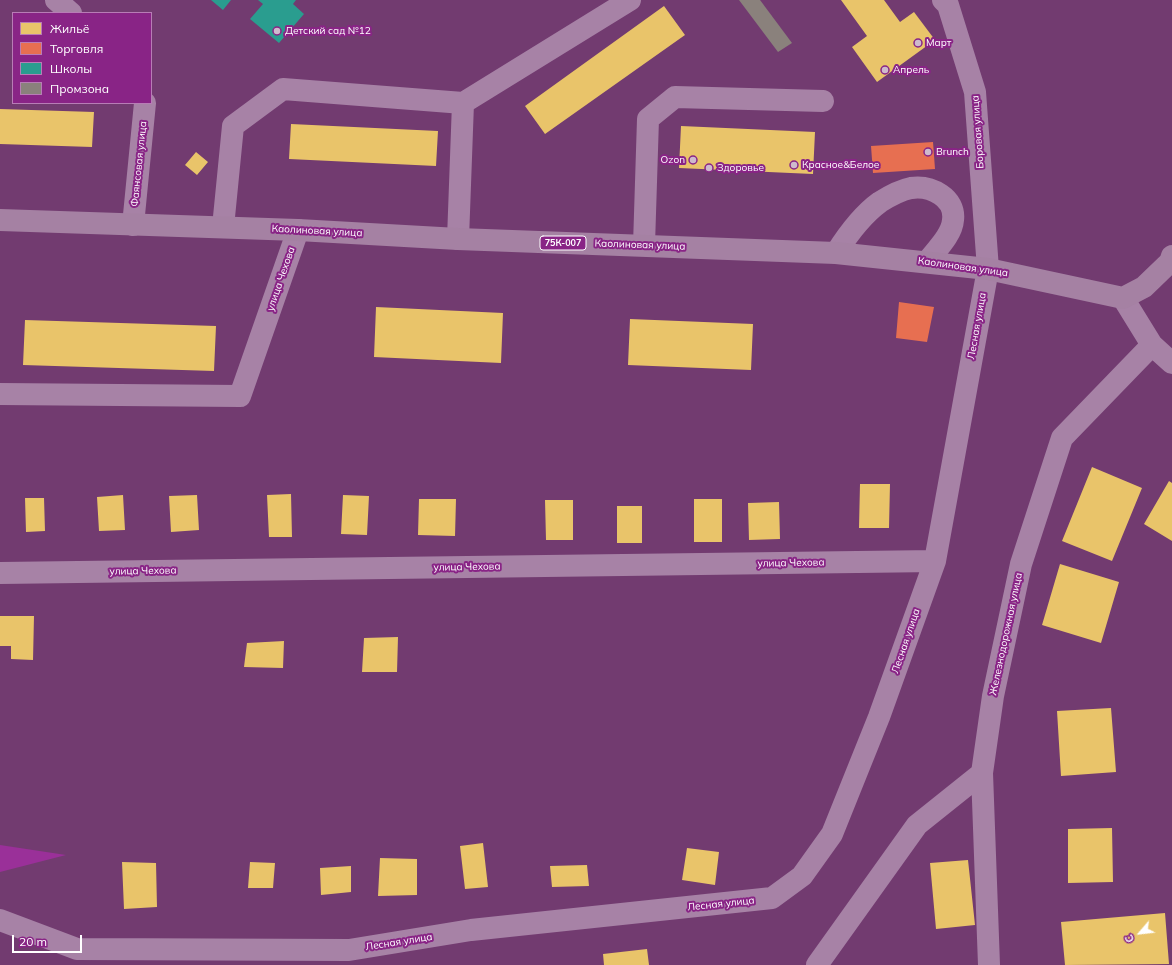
<!DOCTYPE html>
<meta charset="utf-8">
<style>
body{margin:0}
#map{position:relative;width:1172px;height:965px;overflow:hidden;background:#723b70;font-family:Mulish,sans-serif}
canvas{display:block}
.legend{position:absolute;left:12px;top:12px;width:140px;height:92px;box-sizing:border-box;background:#892486;border:1px solid #b87cb6;margin:0;padding:5px 7px;list-style:none;font-size:12px;color:#fff}
.legend li{display:flex;align-items:center;gap:8px;height:20px}
.legend b{width:20px;border:1px solid #b87cb6}
.north{position:absolute;left:1120px;top:913px;width:40px;height:40px;-webkit-text-stroke:3px #892486;paint-order:stroke;rotate:242deg;font-size:11px;font-weight:700;line-height:16px;text-align:center;color:#fff}
.north::after{content:'';display:block;margin:auto;width:14px;height:18px;background:#fff;clip-path:polygon(50% 0,100% 100%,50% 72%,0 100%)}
.scale{position:absolute;left:12px;top:935px;width:70px;height:18px;box-sizing:border-box;border:2px solid #fff;border-top:0;padding-left:5px;font-size:12px;line-height:14px;white-space:nowrap;color:#fff;-webkit-text-stroke:3px #892486;paint-order:stroke}
</style>
<div id="map">
<canvas width="1172" height="965"></canvas>
<ul class="legend">
<li><b style="height:11px;background:#e9c46a"></b>Жильё</li>
<li><b style="height:11px;background:#e76f51"></b>Торговля</li>
<li><b style="height:11px;background:#2a9d8f"></b>Школы</li>
<li><b style="height:11px;background:#8a817c"></b>Промзона</li>
</ul>
<div class="north">С</div>
<div class="scale">20 m</div>
</div>
<script>
const ctx = document.querySelector('canvas').getContext('2d');
ctx.lineJoin = 'round';
function paint(path, color) {
  ctx.fillStyle = color;
  ctx.fill(path, 'evenodd');
}
function strokePath(path, color, width, dash) {
  ctx.strokeStyle = color;
  ctx.lineWidth = width;
  ctx.lineCap = dash ? 'butt' : 'round';
  ctx.setLineDash(dash || []);
  ctx.stroke(path);
}
function write(font, color, halo, rows, align = 'center') {
  ctx.font = font + ' Mulish,sans-serif';
  ctx.lineWidth = 4;
  ctx.setLineDash([]);
  ctx.textBaseline = 'middle';
  ctx.strokeStyle = halo;
  ctx.fillStyle = color;
  for (const [text, x, y, turn = 0] of rows) {
    ctx.save();
    ctx.translate(x, y);
    ctx.rotate((+turn || 0) * Math.PI / 180);
    ctx.textAlign = isNaN(turn) ? turn : align;
    if (halo) ctx.strokeText(text, 0, 0);
    ctx.fillText(text, 0, 0);
    ctx.restore();
  }
}
const green = new Path2D(`
 M0,845l66,10 -66,17z`);
const homes = new Path2D(`
 M841,0h43l16,22 14,-10 21,28 -58,42 -25,-35 15,-11z
 M664,6l21,29 -140,99 -20,-28z
 M0,109l94,3 -2,35 -92,-3z
 M291,124l147,7 -2,35 -147,-7z
 M681,126l134,6 -2,42 -134,-6z
 M196,152l12,10 -11,13 -12,-10z
 M376,307l127,6 -2,50 -127,-6z
 M630,319l123,5 -2,46 -123,-5z
 M25,320l191,6 -2,45 -191,-6z
 M1092,467l50,21 -30,73 -50,-20z
 M1169,481l3,2v58l-28,-17z
 M860,484h30l-1,44h-30z
 M291,494l1,43h-23l-2,-42z
 M123,495l2,35 -26,1 -2,-34z
 M197,495l2,35 -28,2 -2,-36z
 M343,495l26,1 -2,39 -26,-1z
 M25,498h19l1,33 -19,1z
 M419,499h37l-1,37 -37,-1z
 M694,499h28v43h-28z
 M545,500h28v40h-27z
 M779,502l1,37 -31,1 -1,-37z
 M617,506h25v37h-25z
 M1060,564l59,18 -18,61 -59,-18z
 M0,616h34l-1,44 -22,-1v-13h-11z
 M398,637l-1,35h-35l2,-34z
 M284,641l-1,27 -39,-1 3,-24z
 M1111,708l5,64 -55,4 -4,-65z
 M1112,828l1,54 -45,1v-54z
 M483,843l5,44 -23,2 -5,-43z
 M687,848l32,4 -4,33 -33,-5z
 M380,858l37,1v36l-39,1z
 M968,860l7,65 -39,4 -6,-66z
 M122,862l34,1 1,44 -33,2z
 M250,862l25,1 -2,25h-25z
 M587,865l2,21 -37,1 -2,-21z
 M351,866v26l-30,3 -1,-27z
 M1165,913l4,51 -104,1 -4,-43z
 M647,949l2,16h-45l-1,-11z`);
const shops = new Path2D(`
 M933,142l2,27 -62,4 -2,-27z
 M899,302l35,5 -7,35 -31,-4z`);
const schools = new Path2D(`
 M211,0h20l-8,10z
 M258,0h38l-3,4 11,10 -25,29 -29,-24 13,-15z`);
const industry = new Path2D(`
 M739,0h21l32,43 -14,9z`);
const minor = new Path2D(`
 M56,0l15,13
 M133,225l12,-122
 M223,227l10,-101 50,-37 180,14 167,-103
 M458,239l5,-136
 M644,245l4,-126 27,-22 148,4
 M836,253c12,-19 26,-38 44,-51 8,-5 21,-12 31,-14 20,-3 45,10 42,32 -1,15 -17,30 -26,42
 M1123,298l29,47 20,18
 M0,394l240,2 58,-166
 M0,573l935,-12
 M0,920l77,29 272,1 122,-20 301,-32 30,-22 30,-42 47,-117 56,-156 53,-292 -13,-177 -27,-87 -5,-5
 M817,965l100,-140 65,-52
 M989,965l-7,-192 11,-77 28,-132 41,-126 90,-93`);
const major = new Path2D(`
 M0,220l298,10 160,9 378,14 152,16 135,29 21,-11 26,-25 2,-6`);
const markers = [
 [277,31,4,"#cebacd"],
 [918,43,4,"#cebacd"],
 [885,70,4,"#cebacd"],
 [928,152,4,"#cebacd"],
 [693,160,4,"#cebacd"],
 [794,165,4,"#cebacd"],
 [709,168,4,"#cebacd"]
];
const shields = [
 [563,243,46]
];
const shieldNames = [
 ["75К-007",563,243]
];
const poiNames = [
 ["Детский сад №12",285,31],
 ["Март",926,43],
 ["Апрель",893,70],
 ["Brunch",936,152],
 ["Ozon",685,160,"right"],
 ["Красное&Белое",802,165],
 ["Здоровье",717,168]
];
const streetNames = [
 ["Боровая улица",978,132,-94],
 ["Фаянсовая улица",139,164,-84],
 ["Каолиновая улица",317,231,3],
 ["Каолиновая улица",640,245,2],
 ["Каолиновая улица",963,267,8],
 ["улица Чехова",281,279,-71],
 ["Лесная улица",977,326,-80],
 ["улица Чехова",791,563,-1],
 ["улица Чехова",467,567,-1],
 ["улица Чехова",143,571,-1],
 ["Железнодорожная улица",1006,634,-78],
 ["Лесная улица",906,641,-71],
 ["Лесная улица",721,904,-6],
 ["Лесная улица",399,942,-9]
];
paint(green, '#9a3099');
paint(homes, '#e9c46a');
paint(shops, '#e76f51');
paint(schools, '#2a9d8f');
paint(industry, '#8a817c');
strokePath(minor, '#a782a6', 22);
strokePath(major, '#a581a3', 22);
for (const [x, y, r, color] of markers) {
  const dot = new Path2D();
  dot.arc(x, y, r, 0, 2 * Math.PI);
  ctx.fillStyle = color;
  ctx.fill(dot);
  strokePath(dot, '#892486', 1.5);
}
for (const [x, y, w] of shields) {
  const box = new Path2D();
  box.roundRect(x - w / 2, y - 7, w, 14, 3);
  ctx.fillStyle = '#892486';
  ctx.fill(box);
  strokePath(box, '#fff', 1);
}
write('bold 9px', '#fff', null, shieldNames);
write('10px', '#fff', '#892486', poiNames, 'left');
write('10px', '#fff', '#892486', streetNames);
</script>
